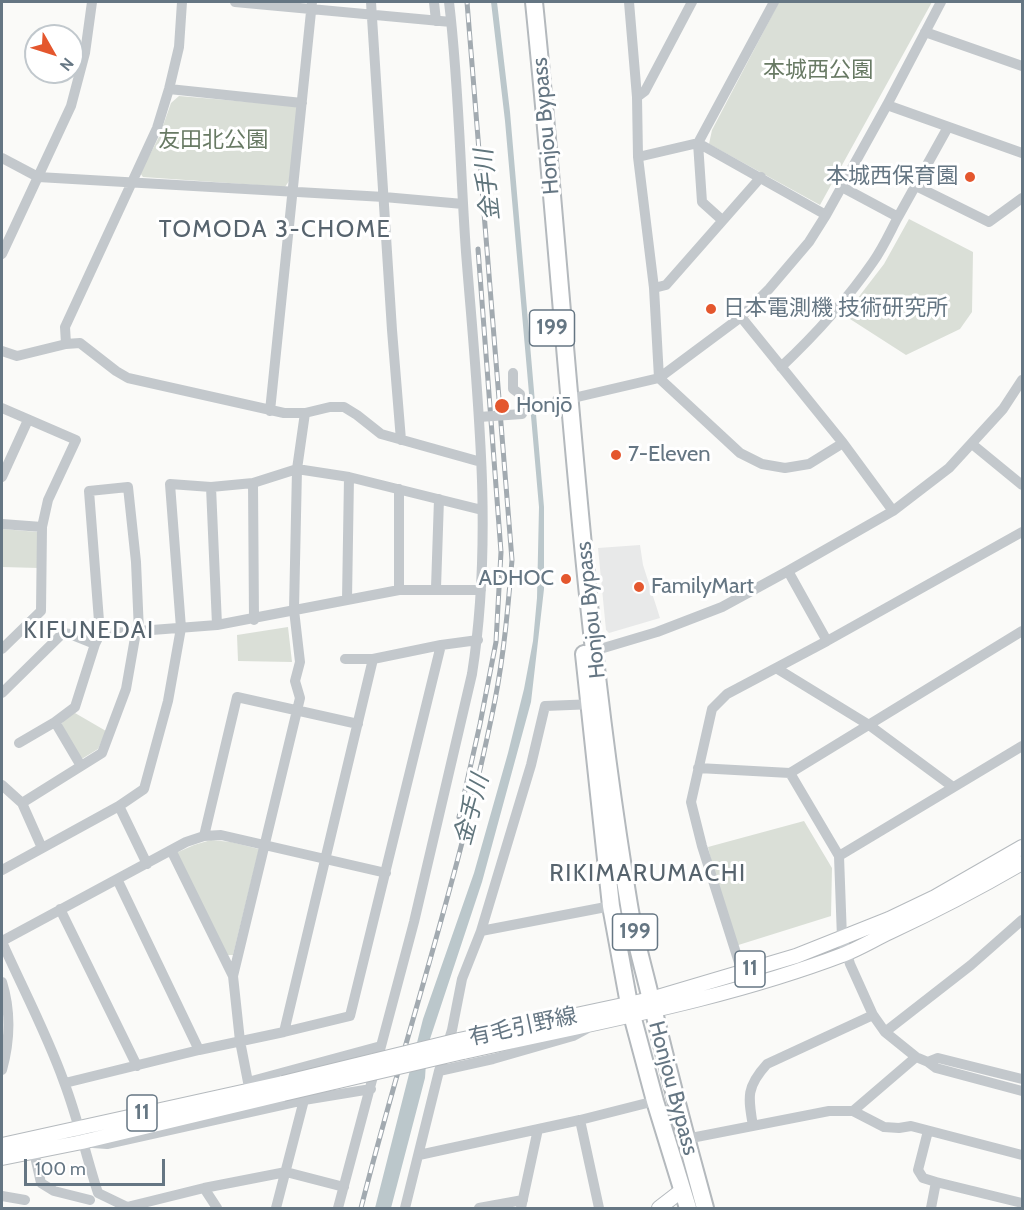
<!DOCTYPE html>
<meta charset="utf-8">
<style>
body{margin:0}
#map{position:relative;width:1024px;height:1210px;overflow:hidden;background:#fafaf8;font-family:Cabin,sans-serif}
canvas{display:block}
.frame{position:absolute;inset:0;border:3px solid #657683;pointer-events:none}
.north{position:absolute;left:24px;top:24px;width:60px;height:60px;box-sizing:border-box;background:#fff;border:2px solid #c1c8cd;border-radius:50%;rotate:129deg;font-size:16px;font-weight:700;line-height:24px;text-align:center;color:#657683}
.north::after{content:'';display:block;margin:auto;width:21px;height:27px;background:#e4572e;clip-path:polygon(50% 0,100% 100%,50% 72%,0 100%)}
.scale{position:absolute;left:24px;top:1159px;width:141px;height:27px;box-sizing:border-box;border:3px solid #657683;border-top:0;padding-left:8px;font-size:18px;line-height:21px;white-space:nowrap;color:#657683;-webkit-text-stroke:4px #fff;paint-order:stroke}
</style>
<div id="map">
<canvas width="1024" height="1210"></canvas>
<div class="frame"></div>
<div class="north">N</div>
<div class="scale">100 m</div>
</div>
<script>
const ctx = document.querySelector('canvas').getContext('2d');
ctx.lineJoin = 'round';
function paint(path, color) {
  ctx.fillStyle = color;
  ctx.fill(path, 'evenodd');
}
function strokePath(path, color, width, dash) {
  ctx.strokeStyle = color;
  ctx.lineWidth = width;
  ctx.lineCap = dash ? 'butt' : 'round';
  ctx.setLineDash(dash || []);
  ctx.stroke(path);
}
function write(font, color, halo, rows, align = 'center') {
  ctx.font = font + ' Cabin,"Noto Sans JP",sans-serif';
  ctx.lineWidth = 6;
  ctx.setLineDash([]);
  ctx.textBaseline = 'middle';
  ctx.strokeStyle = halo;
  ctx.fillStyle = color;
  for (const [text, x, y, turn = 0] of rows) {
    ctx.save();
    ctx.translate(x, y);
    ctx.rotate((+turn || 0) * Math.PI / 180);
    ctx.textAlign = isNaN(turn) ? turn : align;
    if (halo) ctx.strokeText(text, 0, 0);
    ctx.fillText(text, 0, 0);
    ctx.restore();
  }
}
const built = new Path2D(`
 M640,545l3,20 17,53 -51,15 -3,-3 -8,-82z`);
const green = new Path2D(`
 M779,2h153l-112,203 -111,-61 3,-14z
 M179,96l117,10 2,4 -9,71 -4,6 -142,-10 -3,-4 19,-36 12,-34z
 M909,219l64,33 -1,60 -12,17 -54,26 -56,-36 1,-12 33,-43z
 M2,529l36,3 1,36 -37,-1z
 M288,627l4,35 -54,-1 -1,-26z
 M75,713l31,18 -8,18 -18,11 -19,-33 2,-7z
 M804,821l28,47 -1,48 -99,31 -24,-100z
 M211,840l20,2 28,7 -26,106h-6l-51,-102 18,-8z`);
const water = new Path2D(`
 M491,2h6l13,110 34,395v82l-13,113 -49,180 -55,166 -2,30 -34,130h-16l48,-189 51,-146 34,-120 16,-64 9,-48 4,-43 2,-91 -34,-386z`);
const minor = new Path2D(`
 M235,2l216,20
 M371,2l21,328 9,110
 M434,2l2,19
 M629,2l8,95 1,60 16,131 5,90 81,75 22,11 23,4 24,-4 34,-21
 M925,32l97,34
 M169,89l133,14
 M637,97l8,-6 47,-89
 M887,105l135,48
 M638,157l60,-14 128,72
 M2,158l36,19 346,20 79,7
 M916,186l73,36 33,-24
 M842,187l56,30 50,-90
 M722,220l-20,-18 -4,-59 76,-141
 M2,254l69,-148 14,-53 7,-51
 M654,288l12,-3 95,-108
 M741,317l102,126 50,68
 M66,344l-1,-17 92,-199 12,-39 10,-42 3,-45
 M2,351l15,5 49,-12 14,-1 36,28 12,7 156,35h21l25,-6h14l13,8 24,19 100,28
 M781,367c34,-32 65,-66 92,-105 10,-14 17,-30 25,-45
 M557,400l12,-1 90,-21 82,-61 28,-28 40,-47 17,-27 61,-110 54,-103
 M2,408l74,32 -28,60 -6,27 -40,-3
 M270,411l42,-409
 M305,413l-8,56 -3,141 6,52 -5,19 5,17 -67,278 7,65 8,41 133,-36
 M972,444l50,41
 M2,477l26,-57
 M253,483l1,137
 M211,487l6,138
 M399,489v101
 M788,571l39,70
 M436,588l3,-89
 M347,600l2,-123
 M100,634l117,-9 182,-35h82
 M2,649l39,-38 1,-84
 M590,652l67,-20 65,-25 66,-36 105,-60 56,-43 54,-59 19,-29
 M345,659h28
 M776,668l93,57 84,62
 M2,693l61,-60 7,1 25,10
 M19,743l36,-21
 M81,766l-26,-44 20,-15 20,-63 5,-10 -11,-143 39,-4 8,75 3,70
 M698,768l92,5 232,-142
 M790,773l49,83 3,82 8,26 23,51 12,17 31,25 12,5 8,6 86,23
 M2,785l20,18
 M119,806l28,58
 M204,836l33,-139 121,27
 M42,848l-20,-45 80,-50 24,-64 10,-57
 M171,850l62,126
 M839,856l183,-110
 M2,870l117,-64 25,-17 24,-88 13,-73 -11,-144 41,3 42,-4 44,-14 52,8 133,33
 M117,879l82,171
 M60,909l77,157
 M481,931l130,-25
 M2,941l184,-99 18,-6 17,-1 165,38
 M2,942c21,47 45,92 62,140 14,37 22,74 34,111l29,14 77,-19 82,-16 58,15
 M742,972l-40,-126 -11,-44 21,-93 15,-15 100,-53 195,-109
 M2,982c9,29 8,59 0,88
 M284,1032l66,-16 91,-371
 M885,1032l86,-67 51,-45
 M928,1062l10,-4 84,21
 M439,1071l54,-12 80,-23 13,-7
 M65,1083l134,-33 85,-18 89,-373 68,-14 37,-5
 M853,1111l63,-54
 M580,1120l19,88
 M753,1126c-5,-29 -7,-39 14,-62l106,-49
 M928,1131l-10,39 5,8 13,4 -5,26
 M686,1139l143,-28h24l31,16 15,1 12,-2 111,29
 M93,1143l14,1 197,-44
 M34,1152l7,31 13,8 36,9
 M419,1155l161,-35 75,-19
 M936,1182l86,21
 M204,1188l13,20
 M2,1196l23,4
 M276,1208l28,-108 67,-11
 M338,1208l76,-286 58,-248c22,-140 5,-282 -6,-422 -6,-84 -7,-168 -17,-250
 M405,1208l34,-137 13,-41 10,-51 19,-48 50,-166 14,-59 50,-2
 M479,1208l44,-8
 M521,1208l17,-79`);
const major = new Path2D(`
 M459,1040l192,-41 145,-43 93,-37 46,-22 87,-50
 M463,1052c128,-29 259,-51 382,-98 15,-6 30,-15 45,-22 45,-21 89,-44 132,-69
 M2,1145l281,-62
 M2,1158l80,-16 201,-48
 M659,1208l22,-17`);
const highway = new Path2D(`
 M534,2c31,301 45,604 95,903 5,32 15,64 22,95 17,70 35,139 54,208
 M584,654l27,252 18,98 26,97 33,107`);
const rail = new Path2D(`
 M459,817l21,-93 16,-82 5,-90 -23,-303
 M361,1208c43,-169 100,-336 134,-508 9,-46 13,-93 17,-140l-45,-558`);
const minorBridge = new Path2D(`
 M479,417l43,-3 -2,-20 -7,-5v-16`);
const majorBridge = new Path2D(`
 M283,1083l176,-43
 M283,1094l180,-42`);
const markers = [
 [970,177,6,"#e4572e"],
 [711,309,6,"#e4572e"],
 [502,406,8,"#e4572e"],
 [616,455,6,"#e4572e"],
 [566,579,6,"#e4572e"],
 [639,587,6,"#e4572e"]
];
const shields = [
 [552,328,45],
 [635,932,45],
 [750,969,30],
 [142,1113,30]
];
const shieldNames = [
 ["199",552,328],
 ["199",635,932],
 ["11",750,969],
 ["11",142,1113]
];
const parkNames = [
 ["本城西公園",818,71],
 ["友田北公園",213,141]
];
const streetNames = [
 ["Honjou Bypass",546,126,-95],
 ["Honjou Bypass",591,610,-96],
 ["有毛引野線",523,1027,-12],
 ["Honjou Bypass",673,1088,75]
];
const poiNames = [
 ["本城西保育園",958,177,"right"],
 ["日本電測機 技術研究所",723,309],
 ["Honjō",516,406],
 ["7-Eleven",628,455],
 ["ADHOC",554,579,"right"],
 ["FamilyMart",651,587]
];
const waterNames = [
 ["金手川",488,185,-96],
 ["金手川",472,810,-75]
];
const neighbourhoodNames = [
 ["TOMODA 3-CHOME",275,230],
 ["KIFUNEDAI",89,631],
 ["RIKIMARUMACHI",648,874]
];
paint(built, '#e8e9e9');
paint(green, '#dadfd7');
paint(water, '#bbc7cb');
strokePath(major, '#b5babe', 16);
strokePath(highway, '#b4b9bd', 20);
strokePath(minor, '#c3c8cc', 10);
strokePath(major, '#fff', 14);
strokePath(highway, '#fff', 16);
strokePath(rail, '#a2aab0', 5);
strokePath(rail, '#fff', 3, [9]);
strokePath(majorBridge, '#b5babe', 16, []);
strokePath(minorBridge, '#c3c8cc', 10);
strokePath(majorBridge, '#fff', 14);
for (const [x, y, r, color] of markers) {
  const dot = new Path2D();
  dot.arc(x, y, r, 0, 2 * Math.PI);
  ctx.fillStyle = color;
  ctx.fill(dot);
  strokePath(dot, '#fff', 2);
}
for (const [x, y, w] of shields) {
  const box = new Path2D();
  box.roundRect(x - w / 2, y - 18, w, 36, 4.5);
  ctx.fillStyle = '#fff';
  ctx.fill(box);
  strokePath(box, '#657683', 1.5);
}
write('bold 21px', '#657683', null, shieldNames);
write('22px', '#687a64', '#fff', parkNames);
write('22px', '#657683', '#fff', streetNames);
write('22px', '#657683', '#fff', poiNames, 'left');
write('italic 24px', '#60757c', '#fff', waterNames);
ctx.letterSpacing = '1.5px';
write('24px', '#57646e', '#fff', neighbourhoodNames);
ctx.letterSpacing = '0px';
</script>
